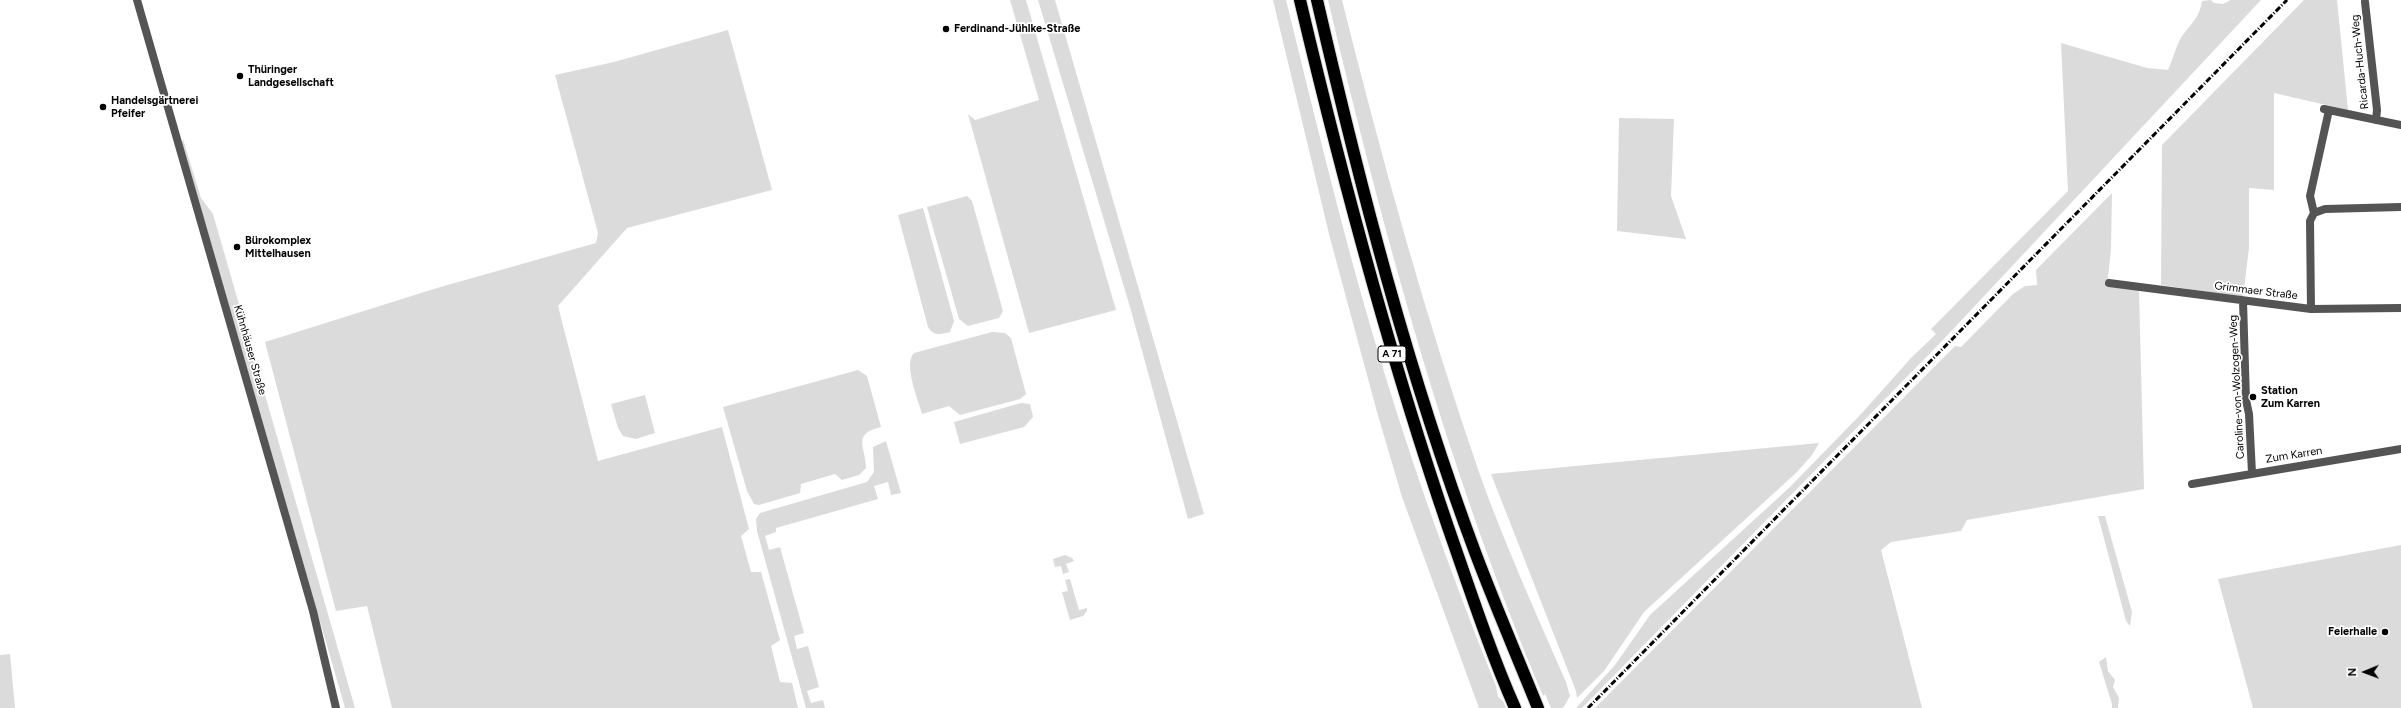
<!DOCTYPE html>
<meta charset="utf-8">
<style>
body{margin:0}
#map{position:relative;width:2401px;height:708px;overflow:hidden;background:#fff;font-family:Figtree,sans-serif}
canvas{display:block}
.north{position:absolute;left:2345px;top:652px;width:40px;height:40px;-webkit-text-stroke:3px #fff;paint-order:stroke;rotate:269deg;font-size:11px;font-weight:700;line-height:16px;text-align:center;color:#000}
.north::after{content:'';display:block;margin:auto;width:14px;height:18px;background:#000;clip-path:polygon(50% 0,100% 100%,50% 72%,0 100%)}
</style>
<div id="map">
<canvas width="2401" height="708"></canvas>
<div class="north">N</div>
</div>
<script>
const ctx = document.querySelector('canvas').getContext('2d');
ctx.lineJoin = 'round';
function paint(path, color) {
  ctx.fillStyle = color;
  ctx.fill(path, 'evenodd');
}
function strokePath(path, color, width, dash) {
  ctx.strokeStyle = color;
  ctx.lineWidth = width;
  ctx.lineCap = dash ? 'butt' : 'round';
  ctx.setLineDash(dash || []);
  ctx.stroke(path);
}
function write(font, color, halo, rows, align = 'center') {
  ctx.font = font + ' Figtree,sans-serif';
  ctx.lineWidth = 3.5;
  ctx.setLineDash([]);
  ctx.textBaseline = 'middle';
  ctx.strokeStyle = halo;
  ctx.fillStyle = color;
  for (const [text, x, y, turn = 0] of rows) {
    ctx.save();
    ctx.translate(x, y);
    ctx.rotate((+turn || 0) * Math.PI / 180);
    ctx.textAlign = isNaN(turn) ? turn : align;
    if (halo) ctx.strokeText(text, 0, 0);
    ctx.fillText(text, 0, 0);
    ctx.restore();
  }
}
const green = new Path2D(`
 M1010,0h16l90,310 -87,23 -61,-219 7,6 64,-20z
 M1038,0h17l149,514 -16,5 -58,-212z
 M1273,0h13c27,109 53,218 84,325 36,123 78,243 126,361l2,11 5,4 3,7h-27l-77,-211 -25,-85 -47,-174z
 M1328,0h14c40,160 84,319 138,475 25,70 56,138 86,207l4,14 -7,12h-12l-6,-14 -2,2c-95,-225 -159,-459 -215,-696z
 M2211,0l3,3 9,1 8,-4h30l-319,341 -360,367h-6l39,-43 35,-50 140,-128 72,-74 49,-55 25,-24 -5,-5 137,-138 -7,-148 86,25 21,2c5,-11 8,-24 14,-34 9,-12 18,-19 20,-35z
 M2304,0h33l11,110 -74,-17v97l-25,-2v60l-6,49 -82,-12 1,-140z
 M728,30l44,160 -145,38 -69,78 40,155 124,-34 27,102 -8,7 10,36h10l19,68 -9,6 9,36 12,1 6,25h-406l-25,-102 -31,5 -71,-269 172,-54 159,-45 2,-10 -43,-158 59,-13z
 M1619,118l55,1 -3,77 15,43 -69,-8z
 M183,139l18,59 12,16 142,494h-10l-163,-565z
 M2112,193l-1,56 -4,37 32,4 5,199 -177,31 -6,11 -70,11 -10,8 41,158h-327l360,-362 6,1 52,-53 12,-8 12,-1 -1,-15z
 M967,196l5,5 31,110 -4,7 -31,8 -9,-7 -32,-112z
 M923,208l31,113 -4,11c-9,2 -16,5 -22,-5l-30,-112z
 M992,332l13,1 6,5 15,56 -6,5 -60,16 -11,-9 -27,8c-4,-15 -19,-50 -8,-61z
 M858,370l9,6 14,51c-30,7 -15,20 -15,41l-7,7 -17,5 -7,-6 -34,10 -1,9 -41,12 -5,-1 -7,-13 -24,-84z
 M645,395l10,38 -19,6 -13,-3 -5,-8 -7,-24z
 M1021,403l9,1 3,13 -9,10 -64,17 -6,-22z
 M886,441l15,52 -10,2 -3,-13 -14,4 4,13 -102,29v4l-11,4 4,14 11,-3 24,86 -10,3 3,13 11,-3 11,41 -12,4 4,12 12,-3 2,8h-19l-49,-177 -1,-12 4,-6 107,-31 7,-10 -1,-25z
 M1819,443l-7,12 -15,17 -153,140 -40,59 -27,27 -1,-7 -85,-217z
 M2098,516h7l27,96 -2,14 -4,-5z
 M2401,545v163h-148l-35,-129z
 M1065,555l7,3 2,3 -8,3 3,8 -6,2 -2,-8 -6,1 -2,-8z
 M1070,579l9,31 8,-2v3l-4,5 -13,4 -8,-28 6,-1 -3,-11z
 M10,654l5,54h-15v-53z
 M2106,657l2,14 7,9 -2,7 6,11 -1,10h-6v-4l-13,-42z`);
const minor = new Path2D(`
 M2365,2l12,108 -1,10
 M2324,109l77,16
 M2314,213l-4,-17 19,-86
 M2109,283l202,26 90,-1
 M2243,301l3,99 3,14 3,59
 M2311,309l-1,-88 4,-8 11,-4 76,-2
 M2192,484l209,-35`);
const tertiary = new Path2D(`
 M137,0l176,611 23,97`);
const motorway = new Path2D(`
 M1300,0c42,178 89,354 148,527 21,60 41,122 67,181
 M1317,0c43,186 91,373 158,552 20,53 42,104 63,156`);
const rail = new Path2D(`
 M1588,708l699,-708`);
const markers = [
 [946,29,4,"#000"],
 [240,76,4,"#000"],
 [103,107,4,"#000"],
 [237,247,4,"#000"],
 [2253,397,4,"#000"],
 [2385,632,4,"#000"]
];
const shields = [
 [1392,354,28]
];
const shieldNames = [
 ["A 71",1392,354]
];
const poiNames = [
 ["Ferdinand-Jühlke-Straße",954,29],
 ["Thüringer",248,70],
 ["Landgesellschaft",248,83],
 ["Handelsgärtnerei",111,101],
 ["Pfeifer",111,114],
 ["Bürokomplex",245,241],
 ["Mittelhausen",245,254],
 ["Station",2261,391],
 ["Zum Karren",2261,404],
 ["Feierhalle",2377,632,"right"]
];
const streetNames = [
 ["Ricarda-Huch-Weg",2360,62,-96],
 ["Grimmaer Straße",2256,291,7],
 ["Kühnhäuser Straße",250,350,74],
 ["Caroline-von-Wolzogen-Weg",2237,387,-93],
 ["Zum Karren",2294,455,-9]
];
paint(green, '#dbdbdb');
strokePath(motorway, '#dbdbdb', 14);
strokePath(minor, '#545454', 8);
strokePath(tertiary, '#545454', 8);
strokePath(motorway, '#000', 12);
strokePath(rail, '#000', 3, [6, 2, 1, 2]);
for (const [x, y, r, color] of markers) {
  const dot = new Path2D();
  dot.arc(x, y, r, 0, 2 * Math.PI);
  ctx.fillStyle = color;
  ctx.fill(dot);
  strokePath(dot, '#fff', 1.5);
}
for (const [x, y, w] of shields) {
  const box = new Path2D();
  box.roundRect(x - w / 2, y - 8, w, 16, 3);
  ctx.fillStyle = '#fff';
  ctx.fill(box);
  strokePath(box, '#000', 1);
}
write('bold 10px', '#000', null, shieldNames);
write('bold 11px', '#000', '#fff', poiNames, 'left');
write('11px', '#000', '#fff', streetNames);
</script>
